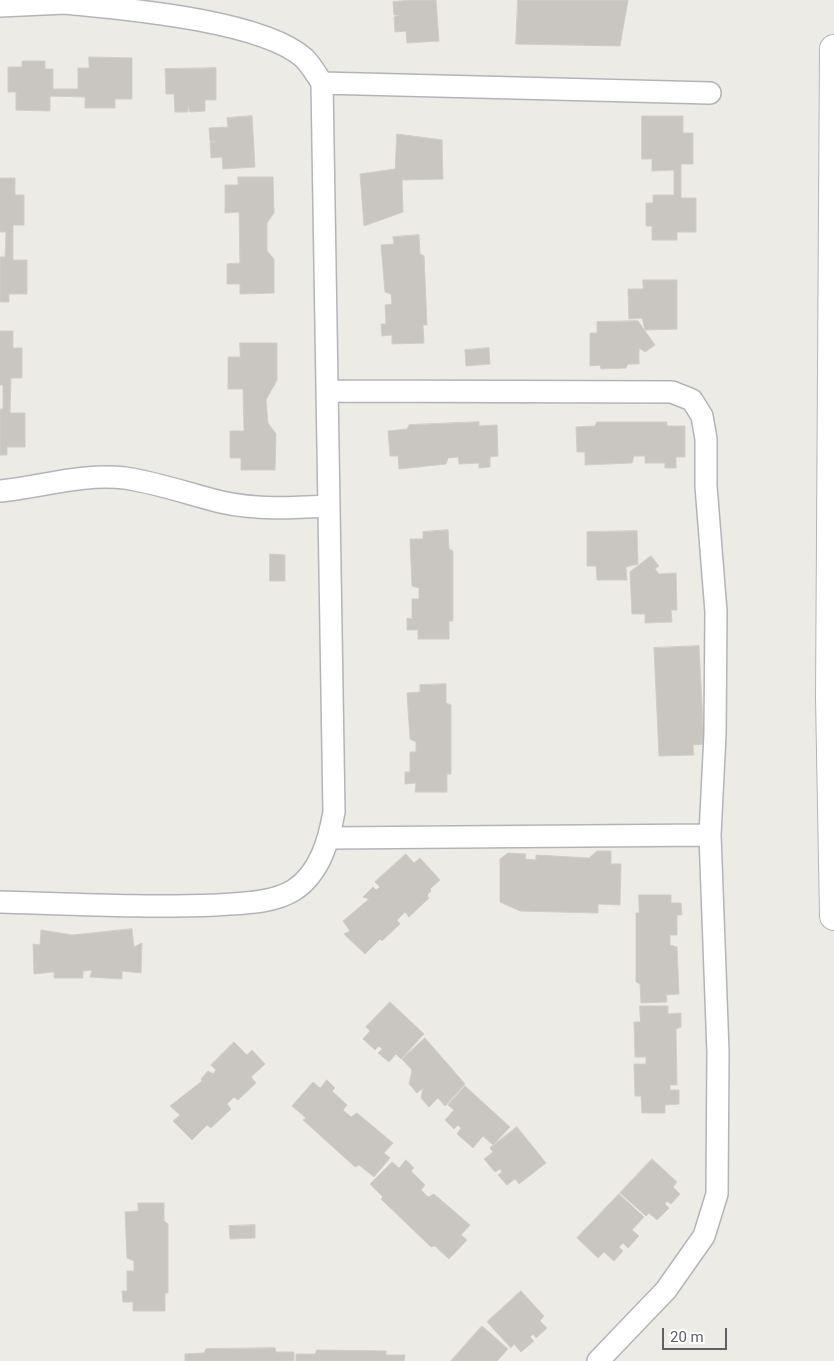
<!DOCTYPE html>
<style>
body{margin:0}
#map{position:relative;width:834px;height:1361px;overflow:hidden;background:#edebe5;font-family:Roboto,sans-serif}
canvas{display:block}
.scale{position:absolute;left:662px;top:1328px;width:65px;height:22px;box-sizing:border-box;border:2px solid #5d6064;border-top:0;padding-left:6px;font-size:15px;line-height:18px;white-space:nowrap;color:#5d6064;-webkit-text-stroke:4px #fff;paint-order:stroke}
</style>
<div id="map">
<canvas width="834" height="1361"></canvas>
<div class="scale">20 m</div>
</div>
<script>
const ctx = document.querySelector('canvas').getContext('2d');
ctx.lineJoin = 'round';
function paint(path, color) {
  ctx.fillStyle = color;
  ctx.fill(path, 'evenodd');
}
function strokePath(path, color, width, dash) {
  ctx.strokeStyle = color;
  ctx.lineWidth = width;
  ctx.lineCap = dash ? 'butt' : 'round';
  ctx.setLineDash(dash || []);
  ctx.stroke(path);
}
const building = new Path2D(`
 M411,0h25l3,41 -32,2 -1,-12 -11,1 -1,-15 5,-2h-5l-1,-13z
 M518,0h110l-8,46 -104,-2z
 M89,57l43,1v41h-17v9h-30v-11l-35,-1v15l-34,-1v-18h-8v-25h14v-6h23v8h8v20h25v-21h11z
 M216,68v32h-11v11l-15,1 -2,-6v6h-13l-1,-18h-8l-1,-25z
 M252,116l3,51 -32,2 -1,-12 -11,1 -1,-16h6l-6,-1 -1,-13 19,-1 -1,-9z
 M642,116h41v17h10v31h-12v34h15v34h-19v8h-25v-14h-6v-23h7v-8h21v-25l-22,1v-12h-10z
 M397,134l45,6 1,39 -41,1 1,32 -39,14 -4,-52 35,-5z
 M238,177h35l1,36 -7,10v28l7,8v34l-34,1v-10h-13v-20l13,-1 -1,-51 -14,1v-28h13z
 M0,178h15v17h9v30h-11v35h14v34h-18v8h-9v-45h5l1,-25h-6z
 M419,235l1,19 4,2 3,69h-4l1,18 -32,1v-9l-10,1 -1,-12h5l-1,-19 7,-1 -1,-10 -6,-2 -4,-47 13,-1 -1,-7z
 M643,280h34v49l-32,1 -3,-12 -13,1 -1,-30h15z
 M638,321l17,24 -10,7 -6,-4v16h-11l-2,4 -25,1 -1,-4 -10,1v-33h7v-11z
 M0,331h13v17h9v30h-11l-1,35h15v34h-18v8h-7v-46h3v-24h-3z
 M240,343h37v37l-11,20 2,23 8,11 -1,36h-34v-12h-11v-27h14l-1,-42h-15v-32h12z
 M489,348l1,16 -24,2 -1,-16z
 M479,422v4l18,-1 1,31 -8,1v10l-11,1v-5l-20,1 -1,-7 -10,1 -2,6 -47,5 -1,-13h-8l-2,-25 19,-2 2,-4z
 M597,422h70v4h18v31h-9v11h-11v-5h-20v-7h-11l-2,7 -47,2v-13h-8l-1,-25 19,-1z
 M448,530l1,19 4,2v70h-4v18h-31v-9h-11v-12l5,1v-20h7v-11l-7,-2 -2,-47h13v-7z
 M637,531l1,33 -12,3 1,13h-30l-1,-14h-9v-34z
 M270,554l15,1v26h-15z
 M651,556l8,10 -4,3 4,5 17,-1 1,37h-6l1,12 -27,1v-9h-13l-2,-42z
 M699,646l5,98 -11,1 1,10 -35,1 -5,-108z
 M446,684v19l5,2v69h-4v18h-32l1,-9 -11,1v-12h5v-20h6v-10l-6,-3 -3,-46 13,-1v-7z
 M597,851h14v13h10l-1,41 -22,-1v9l-78,-2 -20,-9v-43l8,-6 18,1 -1,5 11,1v-5l53,3z
 M406,854l8,9 6,-5 20,22 -10,9 1,2 -4,4 2,3 -20,19 -4,-5 -8,8 3,4 -18,17 -2,-2 -15,15 -21,-20 6,-3 -7,-10 26,-22 -6,-2 10,-10 3,3 4,-3 -5,-5z
 M639,895h32v8h10l1,12h-5v20h-7v10l7,2 2,47 -13,1 1,7 -26,1 -1,-19 -4,-2v-69h3z
 M132,929l2,18 8,-4 -1,30 -19,-2v8l-32,-2 2,-7 -9,1v7h-29v-6l-20,2 -1,-30 7,1 1,-15 31,5z
 M390,1002l34,32 -23,25 -5,-5 -7,8 -11,-9 4,-4 -3,-3 -4,4 -12,-11 7,-8 -4,-4z
 M640,1006h28v8l13,-1v14l-5,2 1,56h-7v5h9v14l-14,1v8h-23l-1,-17h-6l-1,-32h12v-7h-11l-1,-35h6z
 M425,1038l40,46 -20,22 -7,-8 -9,9 -8,-9 2,-10 -6,5 -8,-9 3,-14 -10,-11z
 M234,1042l13,13 5,-5 13,14 -14,13 5,6 -18,17 -4,-3 -7,7 4,5 -20,19 -4,-3 -15,15 -19,-19 7,-6 -10,-9 32,-25 -1,-2 7,-8 5,3 3,-4 -5,-5z
 M327,1080l8,8 -3,3 15,14 -4,5 8,7 6,-4 36,30 -9,10 6,5 -16,19 -15,-12 -4,2 -52,-47 3,-2 -14,-12 21,-24 7,6z
 M465,1086l45,41 -17,18 -10,-9 -10,12 -16,-14 4,-6 -3,-3 -4,4 -9,-9 9,-10 -6,-5z
 M517,1127l29,36 -27,21 -4,-5 -8,6 -9,-10 4,-3 -2,-3 -5,3 -11,-13 9,-7 -3,-4z
 M652,1159l25,23 -4,5 7,7 -9,10 -4,-3 -2,3 4,4 -12,12 -8,-7 -3,3 -26,-23z
 M406,1160l8,8 -3,3 14,14 -4,5 7,7 6,-3 36,31 -9,10 6,5 -18,19 -14,-13 -4,1 -50,-48 2,-2 -13,-13 22,-22 7,6z
 M619,1194l25,23 -12,13 7,6 -11,12 -5,-5 -4,4 4,4 -9,10 -10,-9 -6,6 -21,-20z
 M138,1203h26v18l4,3v69h-3v18h-32v-9h-10l-1,-11h5v-20h7v-10l-7,-3 -2,-46 13,-1z
 M255,1225v13l-25,1 -1,-13z
 M521,1291l23,25 -4,5 7,7 -11,10 -3,-4 -3,3 4,4 -13,11 -7,-8 -3,4 -24,-26z
 M482,1326l26,23 -11,12h-46z
 M275,1348l1,4h18v9h-109v-7l19,-1 2,-4z
 M317,1350l69,1v4h19l-1,6h-108v-7h19z`);
const minor = new Path2D(`
 M0,6l65,-3
 M322,83l388,10
 M328,391l344,1 20,8 10,16 4,23v47l10,126 -1,122 -5,101 8,217 -1,142 -13,42 -38,54 -68,71
 M0,491c41,-4 83,-18 125,-13 33,5 64,16 96,24 35,8 71,6 107,4
 M330,838l380,-3
 M0,902c72,2 144,6 216,3 25,-2 55,-1 78,-15 26,-17 35,-50 40,-78l-12,-729c-5,-8 -11,-18 -18,-25 -43,-38 -180,-49 -239,-55v-3`);
const tertiary = new Path2D(`
 M834,49l-4,648 4,219`);
paint(building, '#c9c6c2');
strokePath(building, '#d1cdc4', 1);
strokePath(minor, '#b2b5b8', 24);
strokePath(tertiary, '#b2b5b8', 30);
strokePath(minor, '#fff', 21);
strokePath(tertiary, '#fff', 28);
</script>
